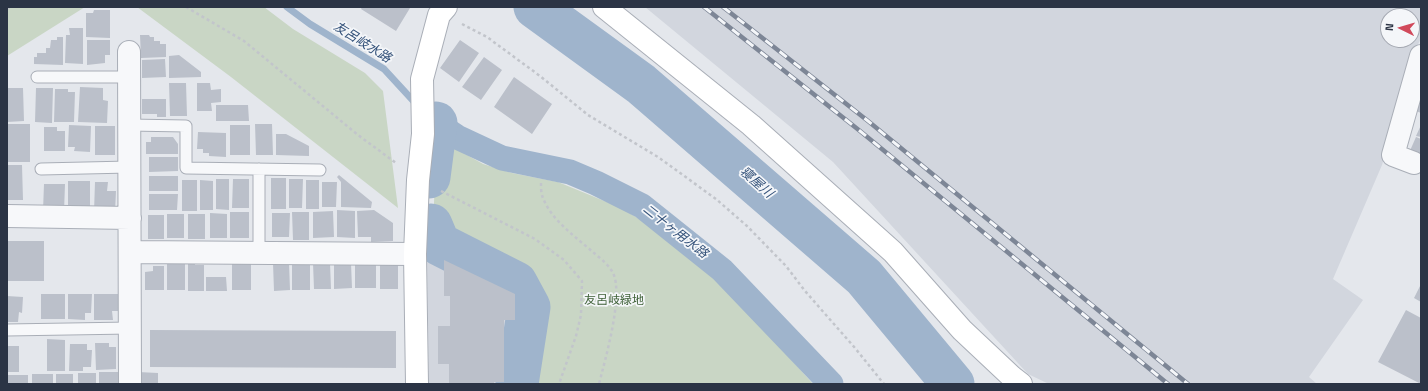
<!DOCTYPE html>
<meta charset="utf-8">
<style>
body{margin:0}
#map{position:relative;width:1428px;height:391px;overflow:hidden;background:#e4e7ec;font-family:"Titillium Web",sans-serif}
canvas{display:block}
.frame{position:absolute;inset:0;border:8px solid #2b3445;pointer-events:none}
.north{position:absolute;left:1380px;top:8px;width:40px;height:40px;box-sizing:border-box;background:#f4f6f9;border:1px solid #a4a8b1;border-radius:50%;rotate:275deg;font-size:11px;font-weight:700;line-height:16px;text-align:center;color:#2b3445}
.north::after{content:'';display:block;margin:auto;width:14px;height:18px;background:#d1495b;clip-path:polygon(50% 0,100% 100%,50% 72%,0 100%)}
</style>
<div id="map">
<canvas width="1428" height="391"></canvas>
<div class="frame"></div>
<div class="north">N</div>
</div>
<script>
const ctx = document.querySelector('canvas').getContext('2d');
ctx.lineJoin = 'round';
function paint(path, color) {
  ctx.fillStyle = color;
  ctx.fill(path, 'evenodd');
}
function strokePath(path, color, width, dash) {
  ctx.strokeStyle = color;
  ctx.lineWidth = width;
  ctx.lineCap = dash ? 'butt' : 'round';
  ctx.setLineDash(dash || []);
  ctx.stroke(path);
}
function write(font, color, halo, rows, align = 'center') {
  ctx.font = font + ' "Titillium Web","Noto Sans JP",sans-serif';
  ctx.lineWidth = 3.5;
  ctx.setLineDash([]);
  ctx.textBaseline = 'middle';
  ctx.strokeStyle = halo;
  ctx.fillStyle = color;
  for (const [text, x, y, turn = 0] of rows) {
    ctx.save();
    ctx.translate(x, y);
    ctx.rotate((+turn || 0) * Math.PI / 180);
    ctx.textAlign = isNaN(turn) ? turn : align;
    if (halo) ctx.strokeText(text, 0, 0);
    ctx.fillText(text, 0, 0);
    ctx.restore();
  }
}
const built = new Path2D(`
 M645,7h776v31l-6,13 -33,114 -49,114 30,21 -54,77 8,7h-268l-21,-10 -195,-212zM1388,16h24v24h-24z
 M427,251l74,29 20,17 4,16 -20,71h-76z`);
const green = new Path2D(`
 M7,7h78l-78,49z
 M137,7h127l29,22 72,44 18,18 15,117 -167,-131z
 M437,138l46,26 29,9 46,9 61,25 59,35 55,52 80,90h-294l12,-77 -5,-13 -8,-13 -78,-39 -7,-18z`);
const stream = new Path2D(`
 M287,7l23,17 74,45 34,37
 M427,114l9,9`);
const canal = new Path2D(`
 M436,123l21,14 45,21 68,14 26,11 46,23 80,64 109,114`);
const river = new Path2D(`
 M535,7l106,77 223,193 89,107
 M429,177l7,-54
 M431,225l8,19 77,39 13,24 -12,77`);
const building = new Path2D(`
 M362,7h45l3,1 -14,23 -35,-22z
 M94,10h16v28l-24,-1v-24h7z
 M69,28h14v36l-18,-1 1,-28h4z
 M140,35h9l1,2h4v4h6v3h6v13l-25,1z
 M57,37h6v28l-29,-1v-7h3v-4h9v-5h4l1,-8h6z
 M87,40h23v15h-5v8l-18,2z
 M460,40l19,13 -20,29 -19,-14z
 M179,55l22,17v5l-32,1v-22z
 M484,57l18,13 -21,30 -19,-13z
 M165,59l1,18 -24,1v-18z
 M514,77l38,27 -20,30 -38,-27z
 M169,83h17l1,33h-17z
 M197,83h13l1,7 10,-1v13l-10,1 1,8h-15z
 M1421,86v27l-10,-4z
 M80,87l23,1v12l5,1 -1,22 -29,-1z
 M7,88h16l1,33 -17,1z
 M36,88h17l-1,35 -17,-1z
 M55,89h13v3h7l-1,30h-20z
 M142,99h24v18h-9v-3h-15z
 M216,105h32l1,16h-33z
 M7,124h23v38h-23z
 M255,124h17l1,31h-17z
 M69,125l22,1 -1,26 -16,-1 1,-4h-7z
 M230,125h20v30h-20z
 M1421,125v12l-5,-1z
 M95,126h20v29h-20z
 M44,127h13v4h8v20h-21z
 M198,132l28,1v24l-17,-1v-3h-6v-4h-6z
 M276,134h10l23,12v10l-33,-1z
 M151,137h22l5,7v10h-32v-12h5z
 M1416,137l5,2v19l-12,-5z
 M149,157h29v14l-29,1z
 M7,165h15l1,35h-16z
 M339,175l33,27 -1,6 -30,-1v-25l-4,-5z
 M149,176h29v15h-29z
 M271,178h15v31h-15z
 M216,179h13v31l-13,-1z
 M233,179h16v29h-17z
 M289,179h14l-1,29h-13z
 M182,180h15v31h-15z
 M200,180l13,1v29h-13z
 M306,180h13v29h-13z
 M68,181h22v29h-22z
 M95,182h13l-1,9h9l-1,22 -21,-1z
 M322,182h15l-1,25h-14z
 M44,184h21l-1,28 -21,-1z
 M149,194h29l-1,16h-28z
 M337,210l18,1v27l-18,-1z
 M374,210l19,13v18l-22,1v-5h-13l-1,-26z
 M333,211l1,26 -21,1v-26z
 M230,212h19v26h-19z
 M292,212h17v28h-16z
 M210,213l17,1v24h-17z
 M272,213h18l-1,24h-17z
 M167,214h17v24h-17z
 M188,214h17v25h-17z
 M148,215h16v24h-16z
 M7,241h37v40h-37z
 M444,260l71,34v26h-11v62h-10v2h-45v-20h-11v-38h12v-30h-6z
 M195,261v4h9v26h-16v-29z
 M380,261h18v28h-18z
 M167,262h18v28h-18z
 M232,262h19v28h-19z
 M289,262l1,28 -16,1 -1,-28z
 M355,262h21v26h-21z
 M292,263h18v27h-18z
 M313,263h17l1,26h-17z
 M334,263h17l1,25 -18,1z
 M153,266h11v24h-19v-18l8,-1z
 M206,277h20l1,14h-21z
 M1421,284v18l-7,-4z
 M41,294h24v25h-24z
 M68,294h24l-1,19h-6v7l-17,-1z
 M94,294h24v17h-6l1,9h-19z
 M7,296l16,1 -1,16 -3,-1 -1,10h-11z
 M1406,310l15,8v66l-43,-22z
 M150,330l246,1v37l-246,-1z
 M47,339l18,1v31h-18z
 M95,343h14v4h7v22l-20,1z
 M70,344h17v6h5l-1,17h-8v4h-14z
 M7,346h12v26h-12z
 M99,372h19v12h-19z
 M138,372l20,1v11h-20z
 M78,373h18v11h-18z
 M32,374h21v10h-21z
 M56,374h17v10h-17z
 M7,375h21v9h-21z`);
const path = new Path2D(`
 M186,7l58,34 114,94 38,28
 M7,9l3,-2
 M462,24l25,13 53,39 48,39 70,42 58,42 31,27 39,40 19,25 50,57 29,36
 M541,183c0,5 0,11 2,15 9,23 33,39 51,55 7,6 15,12 19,20 11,22 -8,87 -14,111
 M441,191l94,48 29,21 18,21 -1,34 -5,21 -17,48`);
const lane = new Path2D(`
 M37,77h92
 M129,125l57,1v42l134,2
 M41,169l88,-2
 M259,253v-84
 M7,330l123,-2`);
const street = new Path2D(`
 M129,52l1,332
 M1414,163l-21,-8 28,-99
 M7,216l123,2
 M130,252l285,2`);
const secondary = new Path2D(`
 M604,7l147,118 142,127 69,78 50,47 9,7
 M417,384l-2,-130 3,-74 5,-46 -1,-55 17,-64 7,-8`);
const rail = new Path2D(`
 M704,7l156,124 308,253
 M723,7l145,114 320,263`);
const parkNames = [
 ["友呂岐緑地",614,301]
];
const waterNames = [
 ["友呂岐水路",362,43,32],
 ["寝屋川",756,183,41],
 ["二十ヶ用水路",675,232,38]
];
paint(built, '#d2d6de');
paint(green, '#c9d6c5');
strokePath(stream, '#9fb4cc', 7);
strokePath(canal, '#9fb4cc', 25);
strokePath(river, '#9fb4cc', 43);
paint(building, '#bbc0ca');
strokePath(lane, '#a9aeb7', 13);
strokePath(street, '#a9aeb7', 24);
strokePath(secondary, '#a9aeb7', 24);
strokePath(path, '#c2c5cb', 2.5, [3, 3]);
strokePath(lane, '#f7f8fa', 11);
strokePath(street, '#f7f8fa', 22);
strokePath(secondary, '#fff', 22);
strokePath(rail, '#7d8696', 4.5);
strokePath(rail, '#f4f6f9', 3, [9]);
write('12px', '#3f6138', '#f4f6f9', parkNames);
write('italic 13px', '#34527a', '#f4f6f9', waterNames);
</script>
